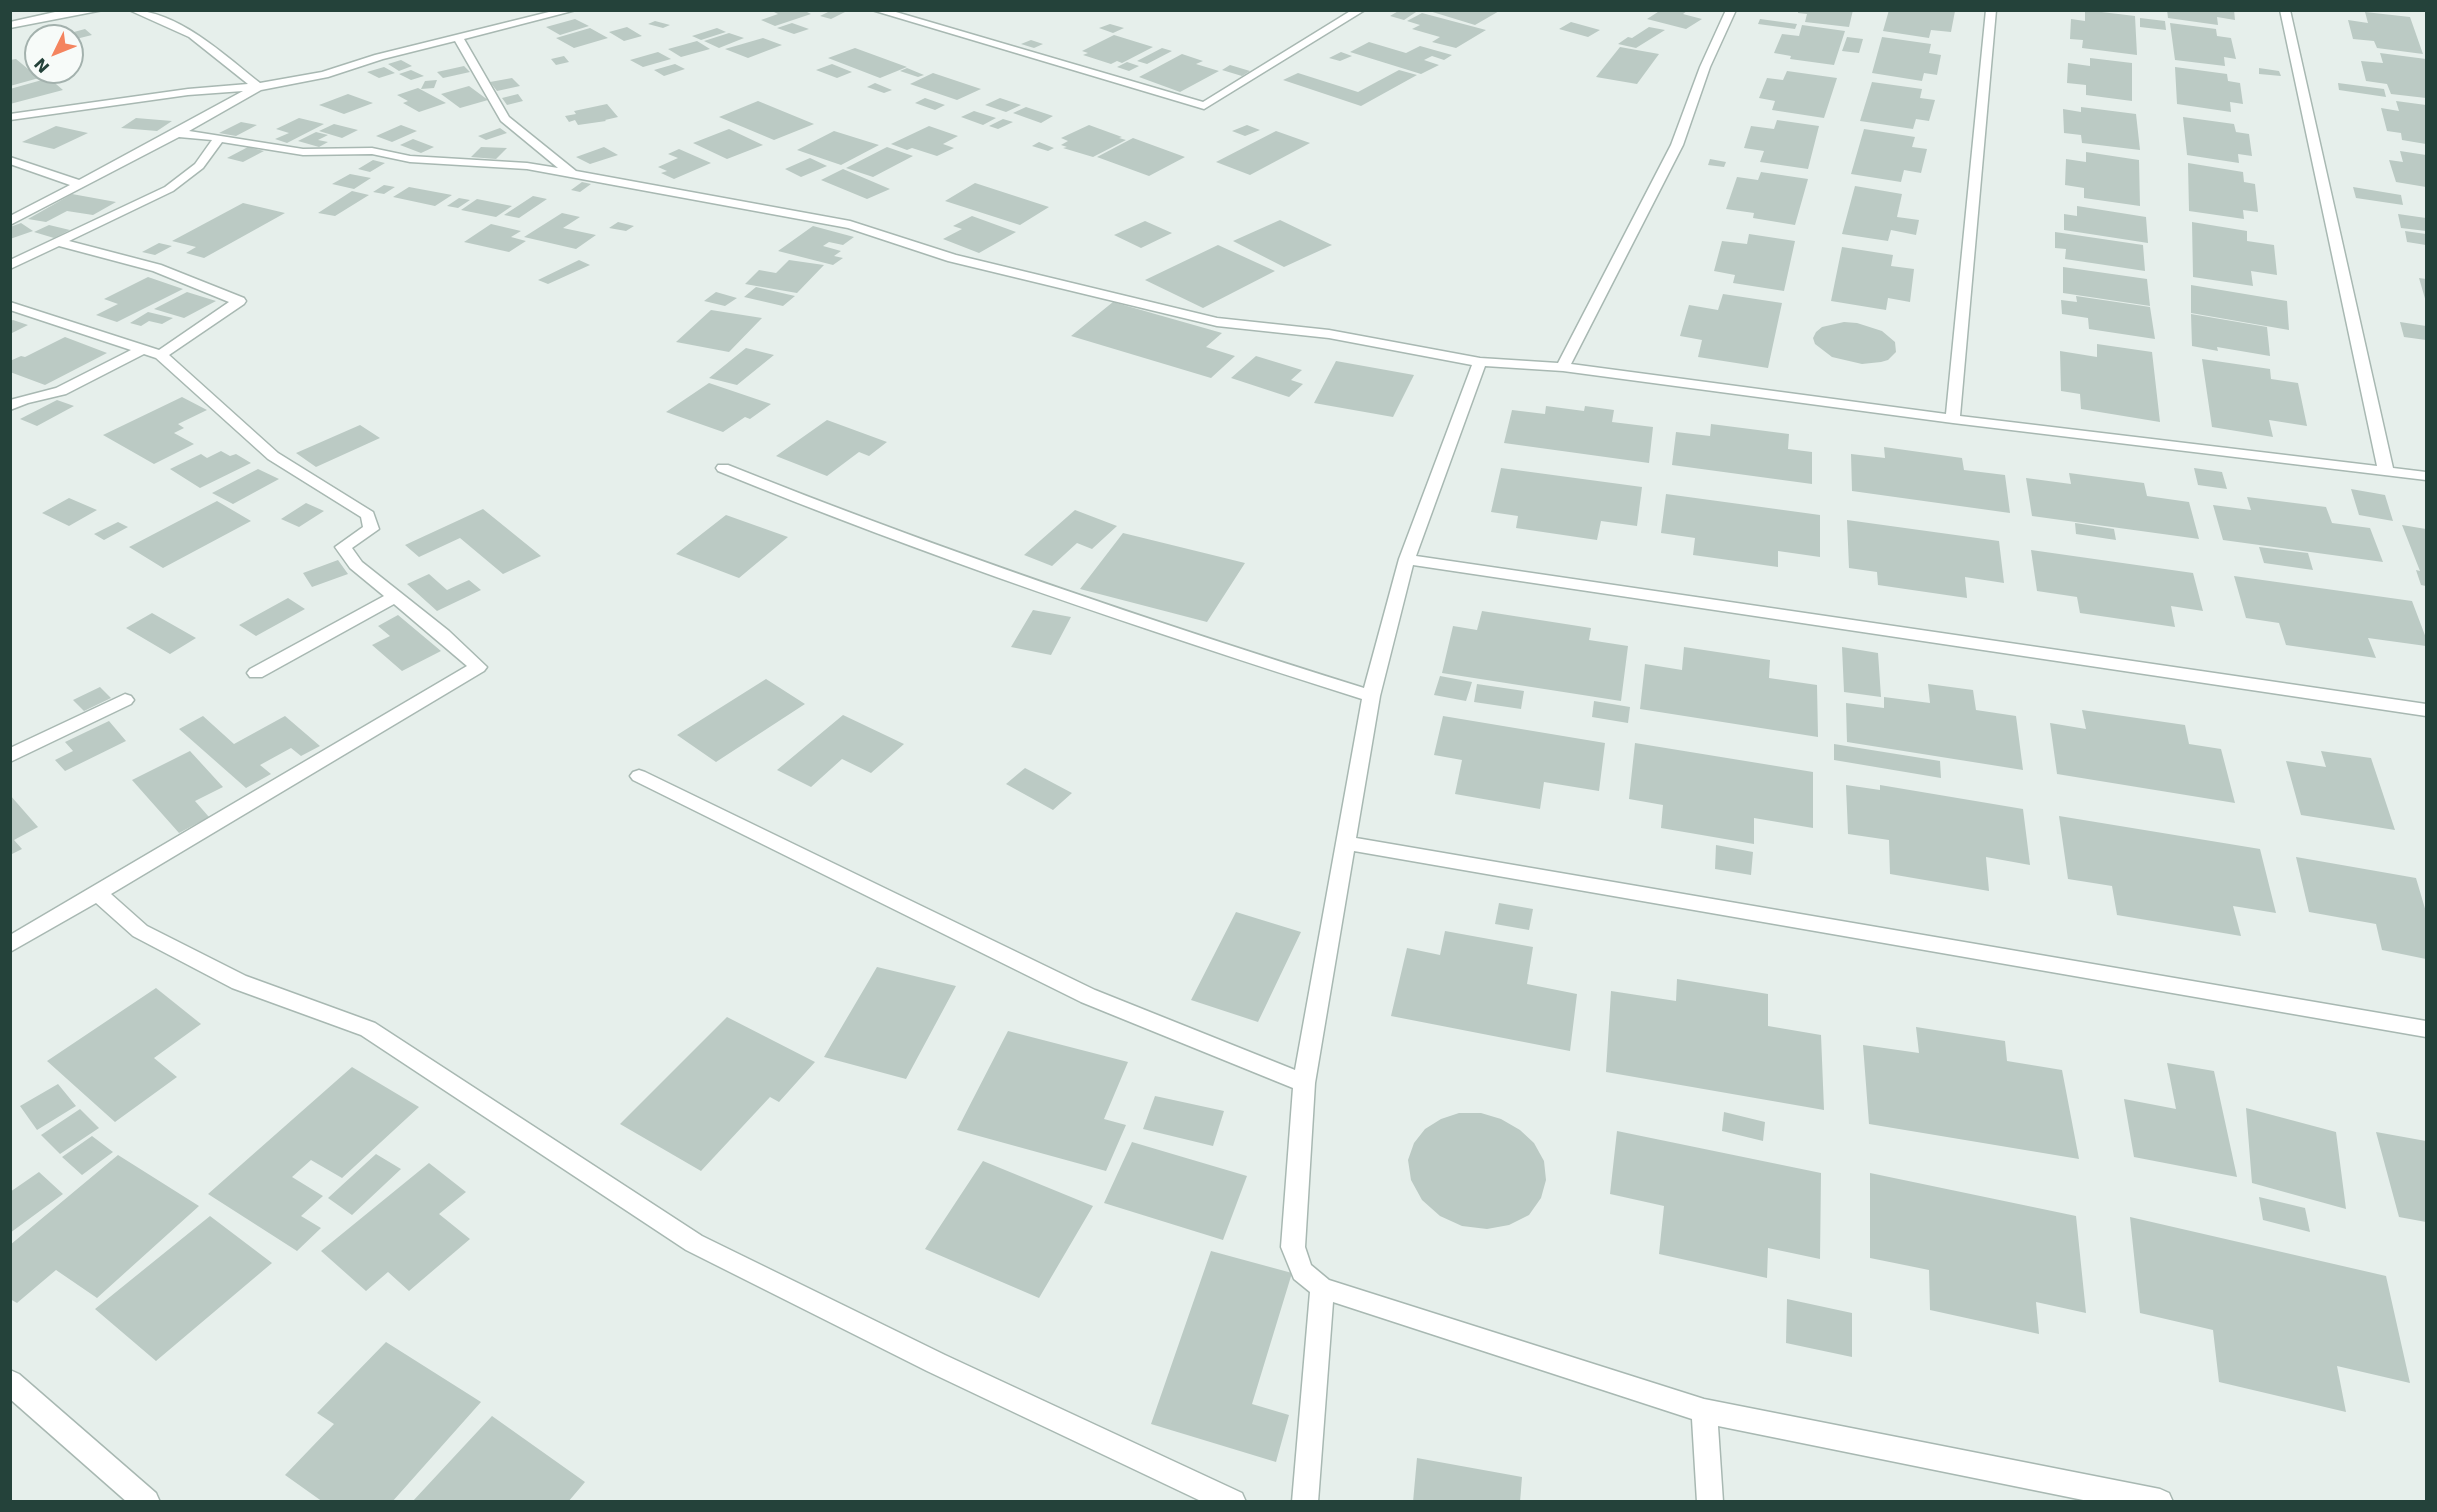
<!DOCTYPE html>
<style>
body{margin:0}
#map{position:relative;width:2437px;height:1512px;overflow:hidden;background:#e6efeb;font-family:"DejaVu Sans",sans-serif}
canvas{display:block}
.frame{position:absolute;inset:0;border:12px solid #24423a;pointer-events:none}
.north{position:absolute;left:24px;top:24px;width:60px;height:60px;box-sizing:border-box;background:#f7fbf9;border:2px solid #a3b1ad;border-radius:50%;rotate:227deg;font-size:16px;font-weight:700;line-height:24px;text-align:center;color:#24423a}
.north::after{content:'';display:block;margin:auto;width:21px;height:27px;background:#f4845f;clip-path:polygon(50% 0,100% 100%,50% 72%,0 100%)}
</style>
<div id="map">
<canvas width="2437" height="1512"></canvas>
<div class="frame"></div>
<div class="north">N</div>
</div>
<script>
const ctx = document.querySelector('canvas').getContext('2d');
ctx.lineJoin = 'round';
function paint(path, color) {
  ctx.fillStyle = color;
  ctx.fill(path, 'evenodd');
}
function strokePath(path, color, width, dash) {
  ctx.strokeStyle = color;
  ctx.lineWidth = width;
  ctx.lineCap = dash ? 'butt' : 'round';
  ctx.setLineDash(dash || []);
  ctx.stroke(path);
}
const building = new Path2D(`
 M770,10h33l8,4 -36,12 -14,-6 17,-6z
 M832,10h17l-18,9 -11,-3z
 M1400,10h19l-15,10 -14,-4z
 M1426,10h75l-26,15z
 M1661,10h27l-5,4 19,5 -16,10 -39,-10z
 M1798,10h55l-4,17 -44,-5 2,-8 -9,-1z
 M1889,10h62l4,1 -4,21 -20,-2 -2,8 -46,-7z
 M2085,10l50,6 2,39 -55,-7 1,-8 -13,-1 1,-20 14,2z
 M2167,10h67l1,10 -18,-3 1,8 -50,-7z
 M2365,12l45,5 13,37 -46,-6 -3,-7 -21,-2 -5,-19 20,3z
 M1422,13l64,17 -30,18 -24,-6 8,-5 -28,-8 8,-4 -13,-4z
 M2140,18l25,3 1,9 -26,-3z
 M575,19l14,7 -29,9 -14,-8z
 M1760,19l37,5 -2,5 -37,-5z
 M655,21l15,4 -7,3 -15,-4z
 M1571,22l29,8 -12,7 -29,-8z
 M792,23l17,6 -15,5 -17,-6z
 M2170,23l46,6 1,7 14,2 5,21 -12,-2 1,9 -50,-6z
 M1110,24l14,4 -11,5 -14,-5z
 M1802,25l43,6 -11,34 -44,-6 1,-3 -17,-3 8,-19 17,2z
 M627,27l15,9 -18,5 -15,-9z
 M1649,27l16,3 -29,18 -18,-4 10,-7 4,1z
 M590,28l18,10 -34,10 -18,-10z
 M717,28l9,4 -25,8 -9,-4z
 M85,29l7,6 -20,5v-4h-13z
 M729,33l15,5 -25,10 -15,-7z
 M1114,35l39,12 -31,16 -5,-2 -6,3 -28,-9 5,-2 -6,-2z
 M1847,37l16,2 -4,14 -17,-2z
 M1882,37l49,7 -2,9 12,2 -4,20 -13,-2 -2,8 -50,-8z
 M763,38l19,7 -34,13 -23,-9z
 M1031,40l12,4 -9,4 -13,-4z
 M697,41l13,8 -29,8 -13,-8z
 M1369,42l37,11 14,-7 32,9 -8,5 -12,-4 -8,4 15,5 -18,9 -71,-22z
 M1620,47l39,7 -22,30 -41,-7z
 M855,48l52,19 -27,11 -52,-20z
 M1162,48l10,3 -25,13 -10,-3z
 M658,52l13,7 -28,8 -13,-7z
 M1341,52l11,4 -12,5 -11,-3z
 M2380,53l46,6v39l-35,-4 -4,-10 -21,-3 -5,-20 22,2z
 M1182,54l21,7 -7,3 23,7 -39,21 -41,-15z
 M564,56l5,6 -13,3 -5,-6z
 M2090,58l42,5v38l-46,-6v-10l-19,-2 1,-20 22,3z
 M16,59l23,19 -29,8v-26z
 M401,60l11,6 -13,5 -11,-7z
 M1127,62l12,4 -10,5 -12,-4z
 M675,64l10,5 -21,7 -10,-6z
 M832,64l20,8 -15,6 -21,-8z
 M1230,65l20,6 -8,5 -20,-6z
 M464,66l6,6 -27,6 -6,-6z
 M384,67l11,6 -16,5 -12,-6z
 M2175,67l52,7 1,7 12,2 3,21 -13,-2 1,10 -54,-8z
 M907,68l17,7 -6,2 -18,-6z
 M2259,68l20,3 2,5 -22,-2z
 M411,70l13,6 -13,4 -12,-6z
 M1399,70l18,5 -56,31 -78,-26 15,-7 60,19z
 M1787,71l50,7 -13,40 -52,-8 3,-9 -16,-3 8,-20 16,2z
 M933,73l48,16 -24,11 -47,-16z
 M49,78l14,12 -53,14v-15z
 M512,78l8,8 -23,5 -7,-9z
 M437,80l-3,8 -13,1 4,-8z
 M1872,82l50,7 -2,9 15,2 -6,21 -13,-2 -3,10 -53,-8z
 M875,83l17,7 -8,3 -17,-6z
 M2338,83l46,6 2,8 -47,-7z
 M469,86l19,14 -28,8 -19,-14z
 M418,88l28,15 -27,9 -16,-9 5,-2 -11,-6z
 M348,94l25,9 -29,11 -25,-9z
 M518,94l5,7 -16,4 -5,-7z
 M925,98l20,7 -10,5 -20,-7z
 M1000,98l21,7 -15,7 -21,-7z
 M758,101l56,23 -40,16 -55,-23z
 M2396,101l30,4v39l-24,-4 -1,-7 -14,-2 -6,-23 18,3z
 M607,104l11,13 -13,3 1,1 -28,4 -3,-5 -6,2 -4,-6 11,-2 -2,-3z
 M1026,107l27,9 -12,7 -28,-10z
 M2081,107l55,7 4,36 -58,-7 -1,-8 -17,-2 -1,-24 18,3z
 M974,111l22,7 -13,7 -22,-8z
 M2183,117l51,7 2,8 13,2 3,22 -14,-2 1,9 -52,-8z
 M136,118l36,3 -15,10 -36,-3z
 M299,118l25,6 -37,19 -12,-4 14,-6 -13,-4z
 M1003,119l10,3 -15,7 -9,-3z
 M1777,120l42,6 -11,43 -48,-7 4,-11 -20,-3 7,-22 23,3z
 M241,122l16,3 -21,11 -17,-3z
 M334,124l24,6 -16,8 -23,-7z
 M401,125l16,6 -25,11 -16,-6z
 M1089,125l33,12 -3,1 7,2 -33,17 -30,-9 4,-1 -6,-2 7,-4 -7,-3z
 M1247,125l13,5 -15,6 -13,-5z
 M56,126l32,7 -34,16 -32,-7z
 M929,126l29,10 -15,8 11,4 -17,8 -25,-8 -5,2 -16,-6z
 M500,128l7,5 -21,7 -8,-4z
 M729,129l34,16 -36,14 -34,-16z
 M1864,129l51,8 -3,10 15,2 -6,24 -17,-3 -3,12 -50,-8z
 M834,131l45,14 -38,20 -44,-15z
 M1276,131l34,12 -60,32 -34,-13z
 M316,132l12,3 -10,5 10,2 -9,5 -21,-6z
 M1133,138l52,19 -36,19 -52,-19z
 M413,139l21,8 -13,6 -21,-8z
 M1039,142l15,6 -6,3 -16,-5z
 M248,147l16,4 -21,11 -16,-4z
 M481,147l26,1 -11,11 -25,-2z
 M604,147l14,8 -28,9 -14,-7z
 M887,147l26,9 -40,21 -27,-9z
 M679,149l32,14 -37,16 -13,-6 6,-2 -9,-4 20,-9 -10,-4z
 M2400,151l26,4v32l-30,-5 -7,-22 14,2z
 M2086,152l53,8 1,46 -56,-8v-10l-19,-3 1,-26 20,3z
 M810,158l17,8 -26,11 -16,-8z
 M1710,159l16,3 -2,5 -16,-2z
 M373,160l12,3 -15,9 -12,-3z
 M2188,163l55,9 1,10 11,2 3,28 -15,-2 1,9 -55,-8z
 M843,169l47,20 -23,10 -46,-19z
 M1761,172l47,7 -13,46 -42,-7 1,-5 -28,-4 11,-32 21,3z
 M350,174l21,4 -17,11 -22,-5z
 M582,182l9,2 -11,8 -9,-2z
 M975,183l74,24 -29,18 -75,-24z
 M384,185l11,2 -11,7 -11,-2z
 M1855,186l47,8 -5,23 22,3 -3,15 -25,-5 -3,11 -46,-7z
 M409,187l43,8 -17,11 -42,-9z
 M2353,187l48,8 2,10 -47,-7z
 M352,191l17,4 -34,21 -17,-3z
 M72,194l44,8 -23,13 -26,-4 -21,11 -18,-3z
 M533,196l14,3 -28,19 -15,-3z
 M459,198l11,2 -12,8 -11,-2z
 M477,199l35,7 -16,11 -35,-7z
 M243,203l42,10 -81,45 -18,-5 10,-6 -24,-6z
 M2077,206l69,11 2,26 -84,-13v-16l13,2z
 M562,213l18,4 -17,11 33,7 -20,14 -52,-12z
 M2398,214l28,4v13l-25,-3z
 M972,216l44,16 -37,21 -36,-14 19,-10 -9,-3z
 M1280,220l52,25 -48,22 -51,-26z
 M1145,221l27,12 -31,15 -27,-13z
 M618,222l16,4 -8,5 -17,-3z
 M2192,222l55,9v10l27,4 3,30 -26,-4 2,15 -60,-9z
 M21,223l12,8 -23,8v-12z
 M491,224l30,7 -10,6 15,4 -17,11 -45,-10z
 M49,225l21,5 -16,8 -20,-6z
 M813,226l41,11 -11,8 -14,-3 -6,4 18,5 -7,5 9,2 -10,7 -55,-14z
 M2405,231l21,3v11l-19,-3z
 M2055,232l88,13 2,26 -80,-12 1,-10 -11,-1z
 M1749,234l46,7 -11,50 -51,-8 2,-8 -21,-4 8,-30 25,3z
 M159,243l13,3 -17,9 -13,-3z
 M1218,245l57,26 -72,37 -58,-28z
 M1842,247l51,8 -2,11 23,3 -4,33 -22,-4 -2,12 -55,-9z
 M579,260l11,5 -42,19 -10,-4z
 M789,260l35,5 -27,28 -52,-9 14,-14 17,3z
 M2063,267l84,12 3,27 -87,-13z
 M148,277l35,12 -66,33 -21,-7 22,-11 -14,-5z
 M2419,278l7,1v23z
 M2191,285l96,16 2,29 -98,-17z
 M756,287l39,9 -12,10 -39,-9z
 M187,292l29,9 -32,17 -30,-9z
 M716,292l21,6 -12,8 -21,-5z
 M1723,294l59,9 -14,65 -70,-11 4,-17 -22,-4 9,-31 29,5z
 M2076,296l74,11 5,32 -66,-10 -1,-11 -26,-4 -1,-14 16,2z
 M1113,302l109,31 -16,14 29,9 -24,22 -140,-42z
 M711,310l51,8 -33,34 -53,-10z
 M148,312l25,6 -11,6 -13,-3 -8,5 -11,-3z
 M2191,314l76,13 3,29 -53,-9 1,4 -26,-5z
 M13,320l15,5 -18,9v-13z
 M1844,322l13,1 25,8 13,11 1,10 -8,8 -7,2 -19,2 -30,-7 -17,-13 -2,-6 3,-6 6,-5z
 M2400,322l26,4v14l-22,-3z
 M65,337l42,16 -62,32 -35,-13v-11l11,-5 4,1z
 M2097,344l55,8 8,70 -79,-13 -1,-15 -19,-3 -1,-40 37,6z
 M746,348l28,7 -37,30 -28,-7z
 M1256,356l46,14 -11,10 12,4 -14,13 -58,-19z
 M2202,359l68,10 1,10 27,4 9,43 -38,-6 4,17 -61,-10z
 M1336,361l78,14 -21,42 -79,-14z
 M709,383l62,21 -21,15 -5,-2 -22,15 -57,-20z
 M182,397l25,13 -29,14 6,4 -10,5 20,11 -40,20 -51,-29z
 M57,400l17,6 -37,20 -17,-7z
 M1546,406l38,5 1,-5 29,4 -2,12 41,5 -4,36 -145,-20 8,-33 33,4z
 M827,420l60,22 -18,14 -10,-4 -32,24 -51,-20z
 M1711,424l78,10 -1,15 24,3v32l-140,-19 4,-33 34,4z
 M360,425l20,13 -64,29 -20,-14z
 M1884,447l78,11 2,12 41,5 5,38 -158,-22 -1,-37 34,4z
 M221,451l9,5 6,-2 15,9 -51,25 -30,-19 31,-15 6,4z
 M1501,468l141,19 -5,39 -36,-5 -4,19 -81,-12 2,-12 -27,-4z
 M2194,468l28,4 5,17 -29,-4z
 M258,469l21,10 -46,25 -21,-11z
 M2069,473l75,10 3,13 42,6 10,37 -167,-23 -6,-38 45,6z
 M2351,489l34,6 8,26 -34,-6z
 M1666,494l154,21v42l-42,-6v16l-85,-12 2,-17 -34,-5z
 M2247,497l79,10 6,16 38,5 13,34 -160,-22 -10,-35 38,5z
 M69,498l28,12 -28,16 -27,-13z
 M217,501l34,20 -88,47 -34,-21z
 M306,503l18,8 -25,16 -18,-8z
 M483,509l58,47 -38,18 -43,-36 -41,19 -14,-12z
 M1075,510l42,16 -25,23 -15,-6 -25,23 -28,-11z
 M726,515l62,22 -49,41 -63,-24z
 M1847,520l152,21 5,42 -39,-6 2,21 -89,-13 -1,-13 -28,-4z
 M118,522l10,5 -24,13 -10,-6z
 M2075,523l39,6 2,11 -40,-6z
 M2402,525l24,4v57l-5,-1 -5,-15 4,1z
 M1123,533l122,30 -38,59 -127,-33z
 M2259,547l49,6 5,17 -49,-7z
 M2031,550l162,23 10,38 -32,-5 4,21 -95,-14 -3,-16 -40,-6z
 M338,560l10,14 -36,13 -9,-14z
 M429,574l18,16 22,-10 12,10 -44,21 -30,-27z
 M2234,576l178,25 14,37v8l-58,-8 8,20 -90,-13 -7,-22 -33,-5z
 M288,598l17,11 -49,27 -17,-11z
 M1033,610l38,7 -20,38 -40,-8z
 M1482,611l109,17 -2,12 39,6 -7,55 -179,-28 11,-47 24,4z
 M152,613l44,25 -26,16 -44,-26z
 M398,615l43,36 -39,20 -30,-26 18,-9 -12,-10z
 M1684,647l86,13 -1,18 48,7 1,52 -178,-28 5,-45 37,6z
 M1842,647l36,6 3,44 -37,-5z
 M1440,676l32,6 -6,19 -32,-6z
 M766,679l39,25 -89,58 -39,-27z
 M1477,684l47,7 -3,18 -47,-7z
 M1928,684l45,6 3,20 40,6 7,54 -176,-28 -1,-39 38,5v-11l46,6z
 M100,687l11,11 -27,13 -11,-11z
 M1594,701l36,6 -2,16 -36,-6z
 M2082,710l103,15 4,19 32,5 14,54 -178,-29 -7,-51 36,6z
 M843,715l61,29 -33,29 -29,-14 -31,28 -34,-17z
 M203,716l31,28 51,-28 35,30 -19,10 -10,-8 -31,17 11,9 -25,14 -67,-59z
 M1443,716l162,27 -6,48 -55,-9 -4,27 -85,-15 7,-34 -28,-5z
 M109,721l17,20 -61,30 -10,-11 18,-9 -8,-9z
 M1635,743l178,29v56l-59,-10v26l-93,-16 2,-23 -34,-6z
 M1834,744l106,17 1,17 -107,-18z
 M190,751l33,36 -28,14 14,16 -30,16 -47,-53z
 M2321,751l50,7 24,72 -94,-15 -15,-54 40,6z
 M1025,768l47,25 -19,17 -47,-26z
 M1846,785l34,5v-5l143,24 7,56 -44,-8 3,34 -99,-17 -1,-34 -41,-6z
 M10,795l28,32 -24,13 8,9 -12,6z
 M2059,816l201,33 16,64 -43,-7 8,30 -124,-21 -5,-29 -44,-7z
 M1716,845l37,7 -2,23 -36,-6z
 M2296,857l120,21 10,34v47l-44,-9 -6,-26 -67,-12z
 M1499,903l34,6 -4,21 -34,-6z
 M1236,912l65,20 -43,90 -67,-22z
 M1445,931l88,16 -6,37 50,10 -7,57 -179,-35 16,-68 33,7z
 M877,967l79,19 -50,93 -82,-22z
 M1677,979l91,15v32l53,9 3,75 -218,-38 5,-81 65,10z
 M156,988l45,36 -47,34 23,19 -62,45 -68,-61z
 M727,1017l88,45 -36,40 -9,-5 -69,74 -81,-47z
 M1916,1027l89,14 2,20 55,9 17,89 -210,-35 -6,-79 56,8z
 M1008,1031l120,31 -24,57 22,6 -20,46 -149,-41z
 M2167,1063l47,8 23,106 -103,-20 -10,-58 52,10z
 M352,1067l67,40 -77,71 -31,-18 -19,17 31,19 -22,20 20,12 -24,23 -89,-57z
 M58,1084l18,22 -39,24 -17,-24z
 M1155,1096l69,15 -11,35 -70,-17z
 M2246,1108l90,24 10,77 -94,-26z
 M80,1109l19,19 -39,26 -19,-19z
 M1724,1112l41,10 -2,19 -41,-10z
 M1459,1113h22l20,6 19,11 14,13 10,18 2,19 -5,18 -12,17 -20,10 -22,4 -25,-3 -22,-10 -18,-16 -11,-20 -3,-20 6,-17 11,-14 16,-10z
 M1617,1131l204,42 -1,86 -52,-11 -1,30 -108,-24 5,-48 -54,-12z
 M2376,1132l50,9v81l-27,-5z
 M92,1136l21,16 -31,23 -20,-18z
 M1132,1142l115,34 -24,64 -119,-37z
 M376,1154l25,15 -49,46 -24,-17z
 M118,1155l81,51 -102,92 -41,-28 -39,33 -7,-4v-54z
 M983,1161l110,45 -54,92 -114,-49z
 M429,1163l37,29 -27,22 31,25 -61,52 -21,-19 -22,19 -45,-40z
 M39,1172l24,22 -53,39v-41z
 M1870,1173l206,43 10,97 -50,-11 3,32 -109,-24 -1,-40 -59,-12z
 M2259,1197l46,11 5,24 -47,-12z
 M210,1216l62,47 -116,98 -61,-52z
 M2130,1217l256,59 24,107 -73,-17 9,46 -127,-30 -6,-52 -73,-17z
 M1211,1251l81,22 -40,131 37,11 -13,47 -125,-38z
 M1787,1299l65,14v44l-66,-14z
 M386,1342l95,60 -89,100h-69l-38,-27 49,-51 -17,-11z
 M492,1416l93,66 -17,20h-156z
 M1417,1458l105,19 -2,25h-107z`);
const street = new Path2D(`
 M64,10h39l-93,18v-6z
 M129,10c49,0 95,45 131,73l62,-11 53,-17 182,-45h19l-112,29 45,78 67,54 274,50 106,34 261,63 112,12 151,28 78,5 113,-218 29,-78 26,-57h10l-26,57 -27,78 -112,219 375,50 40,-404h10l-36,406 417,50 -97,-456h10l103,458 33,4v8l-473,-57 -390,-52 -78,-5 -69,190 1010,148v12l-1013,-151 -33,131 -24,142 1070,183v16l-1072,-186 -39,232 -10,164 6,18 18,15 375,119 456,90 9,4 4,9h-80l-375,-76 5,76h-26l-5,-83 -359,-117 -15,200h-26l18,-210 -16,-13 -13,-32 12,-159 -212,-86 -448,-222 -3,-4 3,-4 6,-2 6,2 450,218 200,80 67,-371c-218,-69 -433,-142 -644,-228l-2,-3 2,-3h10c209,84 422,156 636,223l35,-129 73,-194 -143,-27 -112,-12 -269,-65 -100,-33 -321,-59 -117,-7 -38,-8 -69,1 -81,-13 -19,26 -30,23 -104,50 92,24 83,33 2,3 -2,3 -75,51 109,98 95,59 6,17 -27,19 10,14 87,69 38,36 -3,4 -373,223 36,32 99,50 129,47 327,213 243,119 297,138 4,9h-43l-276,-131 -241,-121 -325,-215 -129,-47 -99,-52 -37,-33 -86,49v-17l457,-269 -73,-62 -132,73h-12l-3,-4 3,-4 134,-73 -34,-28 -15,-21 28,-20 -2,-10 -93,-58 -112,-101 -12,-4 -78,40 -38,9 -18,7v-10l46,-12 75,-38 -121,-40v-8l149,48 70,-48 -76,-31 -94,-25 -49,23v-9l155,-73 30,-23 17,-24 -33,-3 -169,88v-9l60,-31 -60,-21v-7l69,23 164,-89 -55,4 -178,25v-6l178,-25 60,-5 -59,-47zM455,41l46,80 57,47 -31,-5 -117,-7 -38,-8 -69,1 -114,-18 72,-41 67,-13 55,-18z
 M872,10h17l314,92 149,-92h13l-161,99z
 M125,694l6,2 3,4 -3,4 -121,58v-14z
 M10,1370l9,4 137,119 4,9h-33l-117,-103z`);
paint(building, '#bbcac4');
strokePath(street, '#a8b8b2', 3);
paint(street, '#fff');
</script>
